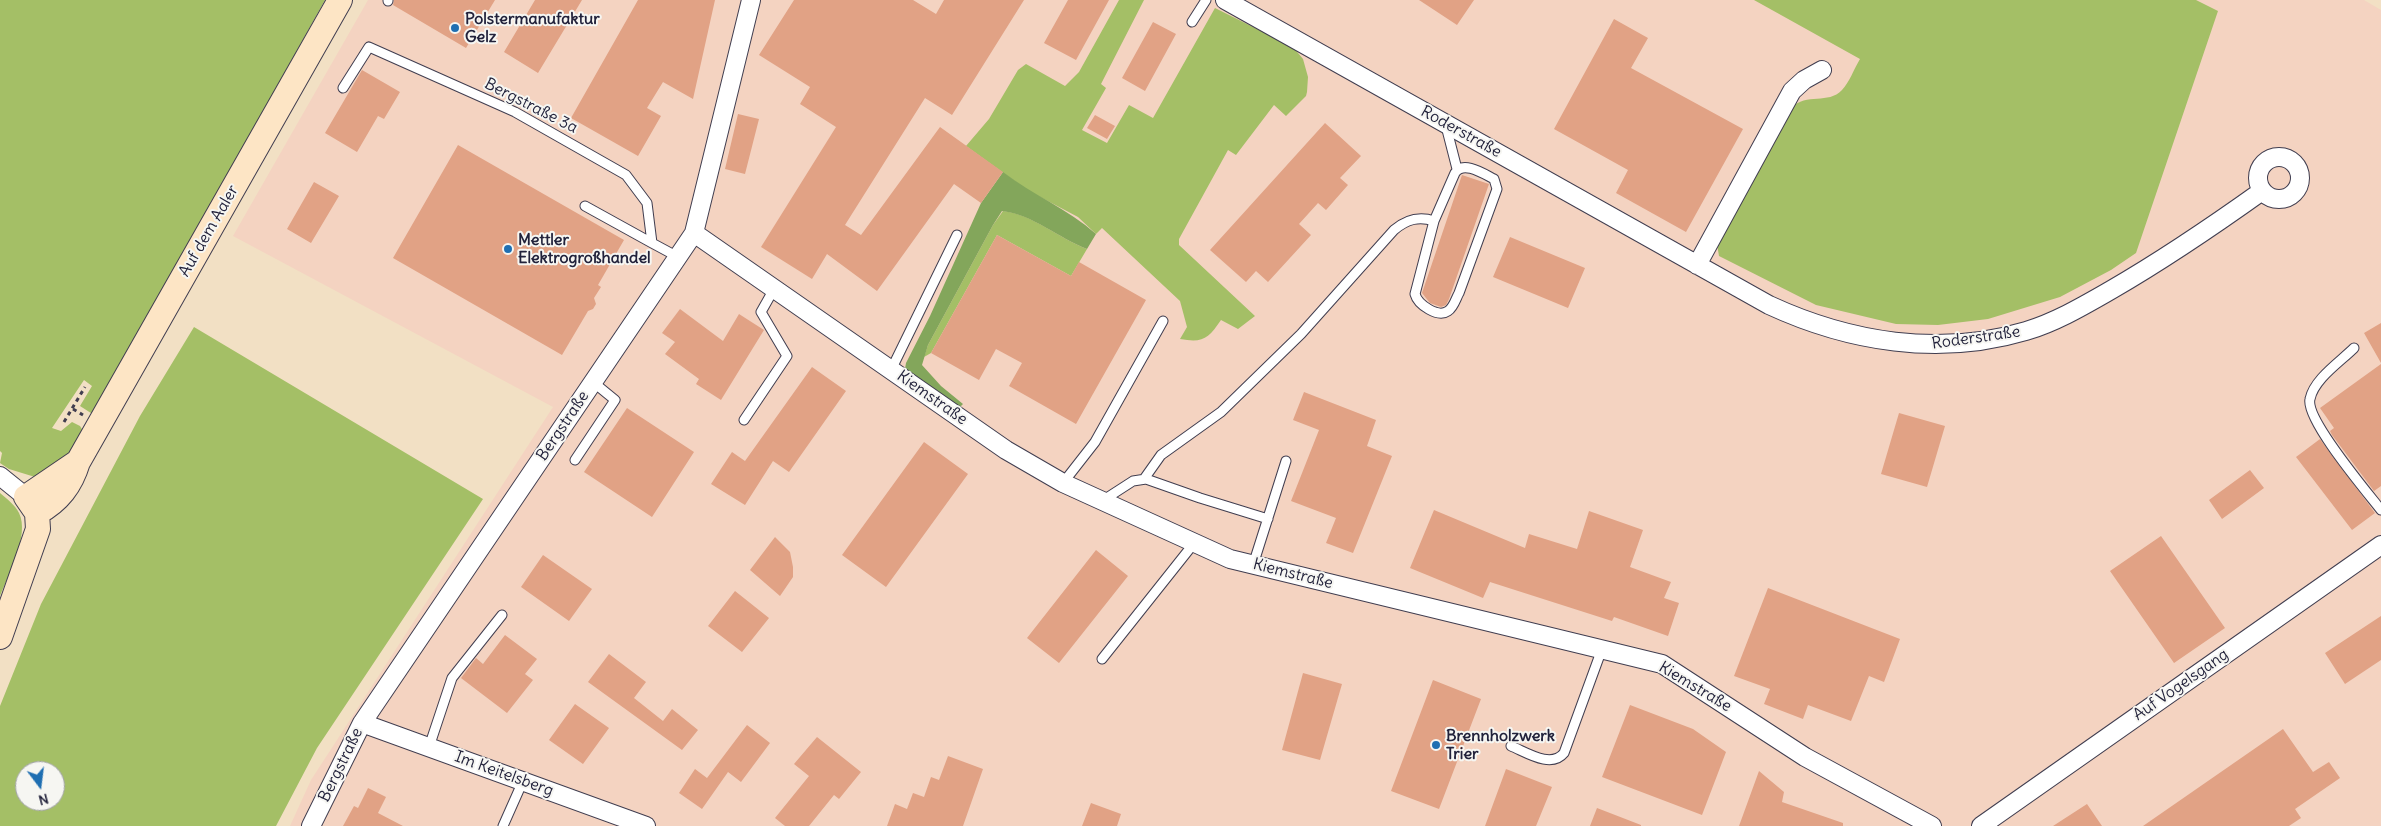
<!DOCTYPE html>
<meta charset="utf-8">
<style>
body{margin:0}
#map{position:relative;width:2381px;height:826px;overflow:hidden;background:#f2e0c4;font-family:Delius,sans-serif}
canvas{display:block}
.north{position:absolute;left:15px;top:761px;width:50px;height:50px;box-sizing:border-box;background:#f6f6f2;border:1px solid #a1a1a9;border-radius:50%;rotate:165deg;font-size:14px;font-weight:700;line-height:20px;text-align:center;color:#22223b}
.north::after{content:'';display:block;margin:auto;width:18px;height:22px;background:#1f6fb2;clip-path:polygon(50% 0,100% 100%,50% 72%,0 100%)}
</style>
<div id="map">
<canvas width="2381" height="826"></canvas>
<div class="north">N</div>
</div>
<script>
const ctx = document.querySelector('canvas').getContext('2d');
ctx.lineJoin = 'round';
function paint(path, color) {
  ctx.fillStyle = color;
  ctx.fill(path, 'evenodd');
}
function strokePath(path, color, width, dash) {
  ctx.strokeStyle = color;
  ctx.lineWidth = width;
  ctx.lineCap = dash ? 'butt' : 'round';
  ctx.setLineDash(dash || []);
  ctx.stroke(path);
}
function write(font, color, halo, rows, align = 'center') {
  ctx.font = font + ' Delius,sans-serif';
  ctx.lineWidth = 4;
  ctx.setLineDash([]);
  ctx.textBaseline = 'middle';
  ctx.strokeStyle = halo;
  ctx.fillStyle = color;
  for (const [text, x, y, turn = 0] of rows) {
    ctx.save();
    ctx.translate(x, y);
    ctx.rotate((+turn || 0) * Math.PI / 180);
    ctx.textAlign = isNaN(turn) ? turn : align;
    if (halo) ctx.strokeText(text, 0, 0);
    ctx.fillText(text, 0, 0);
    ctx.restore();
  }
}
const built = new Path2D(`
 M368,0h1996l17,10v816h-2091l21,-46 242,-373 -320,-171z`);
const green = new Path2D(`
 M0,0h325l-231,415 -14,-9 12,-20 -8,-6 -32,48 9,3 11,-9 8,4 5,8 -12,19 -38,24 -26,-8 -9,-6 2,-10 -2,-2z
 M1119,0h25l-43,84 5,4 -24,42 25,13 22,-38 24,13 62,-110 78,39 10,12 5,18 -1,15 -1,4 -20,20 -12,-11 -38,50 -8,-5 -49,89v6l76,71 -17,13 -17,-9c-13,19 -18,23 -41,19l7,-12 -7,-26 -78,-73 -6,6 -18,-17 -51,-27 -61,-44 23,-27 29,-49 8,-6 39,22 14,-14z
 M1754,0h442l22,11 -82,242 -25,17 -51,27 -72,22 -50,6 -42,-1 -80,-19 -97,-49 -2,-12 74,-136c16,-16 37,-3 51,-18 7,-7 12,-21 18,-31z
 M1003,211c31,4 55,27 84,38l-16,27 -74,-41 -66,118 -7,4 4,-12 65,-120z
 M194,327l289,172 -166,249 -41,78h-276v-120l41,-102 99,-188zM25,771h30v30h-30z
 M0,493c7,6 15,12 19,20 11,22 -11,63 -19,83z`);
const forest = new Path2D(`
 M1003,172c30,23 65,37 93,62l-9,15c-29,-11 -53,-34 -85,-38l-9,14 -65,120 -6,20 19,21 22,18 -4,4 -54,-39 1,-6 24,-47 51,-113z`);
const building = new Path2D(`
 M394,0h101l-29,48 -73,-43z
 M535,0h47l-44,73 -34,-21z
 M638,0h77l-22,99 -30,-17 -16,26 14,8 -23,40 -67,-38z
 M794,0h119l23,14 8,-14h80l-72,115 -27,-17 -80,127 16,10 79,-108 63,45 -22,31 -27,-19 -77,107 -50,-37 -15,25 -51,-32 75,-120 -36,-23 10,-17 -51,-32z
 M1068,0h41l-33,60 -32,-17z
 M1419,0h55l-17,25z
 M1614,19l34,19 -17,30 112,61 -57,103 -70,-39 12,-23 -74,-41z
 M1153,22l23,12 -31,57 -23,-13z
 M362,70l38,22 -16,27 -6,-3 -21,36 -32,-19z
 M738,114l21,5 -14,55 -20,-5z
 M1095,115l20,11 -8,13 -20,-11z
 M1325,123l36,33 -21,22 8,7 -22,25 -8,-7 -19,21 12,11 -43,47 -12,-11 -10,11 -36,-32z
 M458,145l166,95 -26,45 3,2 -7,11 2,6 -3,5 -5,2 -26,44 -169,-97z
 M1462,175l27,9 -40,115 -3,6 -5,2 -11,-4 -8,-10z
 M314,182l25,14 -28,47 -24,-14z
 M997,235l74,41 8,-14 67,38 -70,124 -67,-38 13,-23 -26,-14 -17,31 -48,-27z
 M1510,237l75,31 -17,40 -75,-31z
 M680,309l43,32 16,-27 25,16 -43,70 -25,-16 3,-5 -34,-25 10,-12 -13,-9z
 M2381,323v40l-17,-30z
 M2381,364v122l-7,5 -42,-56 -2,-4 4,-3 -14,-20z
 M812,367l34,24 -57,81 -16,-11 -28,44 -34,-21 21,-32 13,9z
 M1304,392l72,28 -9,26 25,10 -39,97 -27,-10 10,-25 -45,-17 28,-71 -26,-10z
 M627,408l67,44 -42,65 -68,-45z
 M1899,413l46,13 -18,61 -46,-13z
 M2320,439l55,74 -23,17 -56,-73z
 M924,442l44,32 -82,113 -44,-32z
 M2250,470l14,18 -42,31 -13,-19z
 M1434,510l91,38 4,-14 48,15 12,-38 54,19 -13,37 41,15 -7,16 15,5 -11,33 -54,-19 -2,4 -122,-39 -7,16 -73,-30z
 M2161,536l64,92 -51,35 -64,-92z
 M775,537l15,15 3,15v10l-13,19 -30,-26z
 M1096,550l32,26 -69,87 -32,-25z
 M543,555l49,34 -23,32 -48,-34z
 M1768,588l132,51 -16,43 -15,-6 -18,45 -43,-16 -5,14 -39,-15 6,-15 -36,-13z
 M735,591l34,27 -27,34 -34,-26z
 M2381,616v44l-36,24 -20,-31z
 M505,635l32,24 -12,15 8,6 -26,33 -46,-35 15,-20 7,6z
 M609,654l37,28 -12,16 29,23 9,-12 26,21 -16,20 -94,-68z
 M1303,673l39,11 -22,76 -38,-10z
 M1433,680l48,19 -42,110 -48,-18z
 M575,704l34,24 -26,36 -34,-24z
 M1630,705l63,24 33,23 -24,63 -100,-38z
 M747,725l23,18 -29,39 -13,-10 -26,37 -23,-16 16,-24 12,9z
 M2283,729l30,43 16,-10 11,16 -45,31 6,9 -12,8h-146z
 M817,737l44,35 -22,27 -5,-4 -25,31h-24l-10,-8 34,-42 -15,-12z
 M948,756l35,13 -20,57h-76l8,-22 12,5 6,-16 11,4 7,-20 8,3z
 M1506,769l46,18 -16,39h-51z
 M1759,771l25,21 -2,10 61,21v3h-104z
 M368,788l18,9 -8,16 25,13h-60l11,-20 4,2z
 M1091,803l30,11 -4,12h-35z
 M2087,804l15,22h-49z
 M1597,808l44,17v1h-51z`);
const path = new Path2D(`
 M73,409l10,6
 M64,422l21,-35`);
const lane = new Path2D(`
 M388,1v-1
 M1192,22l14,-22
 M343,88l26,-41 146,65 111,63 21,28 5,40 26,14
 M1446,126l11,43
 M585,206l67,37
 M2354,348c-14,14 -40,31 -44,51 -5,20 57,93 71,111
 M891,370l66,-135
 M744,420l43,-64 -26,-44 13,-23
 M575,460l40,-60 -22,-18
 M1144,479l17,-24 60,-43 80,-78 93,-104c13,-11 25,-14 40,-9l21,-48c8,-13 29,1 39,6l3,10 -38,104c-3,5 -5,14 -11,18 -10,7 -30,-6 -33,-17l19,-73
 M1063,483l32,-41 68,-121
 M1102,501l31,-20 13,-2 54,19 68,21
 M1253,565l33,-104
 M1102,659l93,-117
 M1511,746c15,6 40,23 53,7l38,-104
 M429,747l23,-69 50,-63
 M503,826l20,-45`);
const street = new Path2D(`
 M1225,0l544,305c80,37 170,52 257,26 30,-9 57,-25 85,-41 52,-30 102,-64 151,-99
 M2258 178a21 21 0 1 1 42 0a21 21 0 1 1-42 0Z
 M694,233l312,217 57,33 167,76 432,105 143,93 127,69
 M1697,265l95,-174 12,-11 18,-10
 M0,476l26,21
 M362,723l284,103
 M311,826l51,-103 332,-490 57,-233
 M1981,826l400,-281`);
const secondary = new Path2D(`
 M37,513c22,-12 34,-28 41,-51l262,-462
 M0,637l38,-108 -1,-16 -11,-16 50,-34`);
const markers = [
 [455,28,5,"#1f6fb2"],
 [508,249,5,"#1f6fb2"],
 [1436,745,5,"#1f6fb2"]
];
const poiNames = [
 ["Polstermanufaktur",465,19],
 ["Gelz",465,37],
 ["Mettler",518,240],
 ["Elektrogroßhandel",518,258],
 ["Brennholzwerk",1446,736],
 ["Trier",1446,754]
];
const streetNames = [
 ["Bergstraße 3a",531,106,27],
 ["Roderstraße",1461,132,29],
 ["Auf dem Aaler",209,231,-60],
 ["Roderstraße",1976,338,-8],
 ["Kiemstraße",932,398,35],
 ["Bergstraße",563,426,-56],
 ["Kiemstraße",1293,574,14],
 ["Auf Vogelsgang",2181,685,-35],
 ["Kiemstraße",1695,687,31],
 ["Bergstraße",341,765,-64],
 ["Im Keitelsberg",504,774,20]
];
paint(built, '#f4d3c1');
paint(green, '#a4bf66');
paint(forest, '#83a65b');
paint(building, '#e1a285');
strokePath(lane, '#413e50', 11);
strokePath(street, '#413e50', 20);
strokePath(secondary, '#413e50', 26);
strokePath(path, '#413e50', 3, [4, 4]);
strokePath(lane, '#fff', 9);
strokePath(street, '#fff', 18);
strokePath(secondary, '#fde5c5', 24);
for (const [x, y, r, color] of markers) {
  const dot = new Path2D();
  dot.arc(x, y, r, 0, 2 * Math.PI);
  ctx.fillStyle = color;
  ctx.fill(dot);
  strokePath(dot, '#f6f6f2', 2);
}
write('bold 16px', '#22223b', '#f6f6f2', poiNames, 'left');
write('16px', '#22223b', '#f6f6f2', streetNames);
</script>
